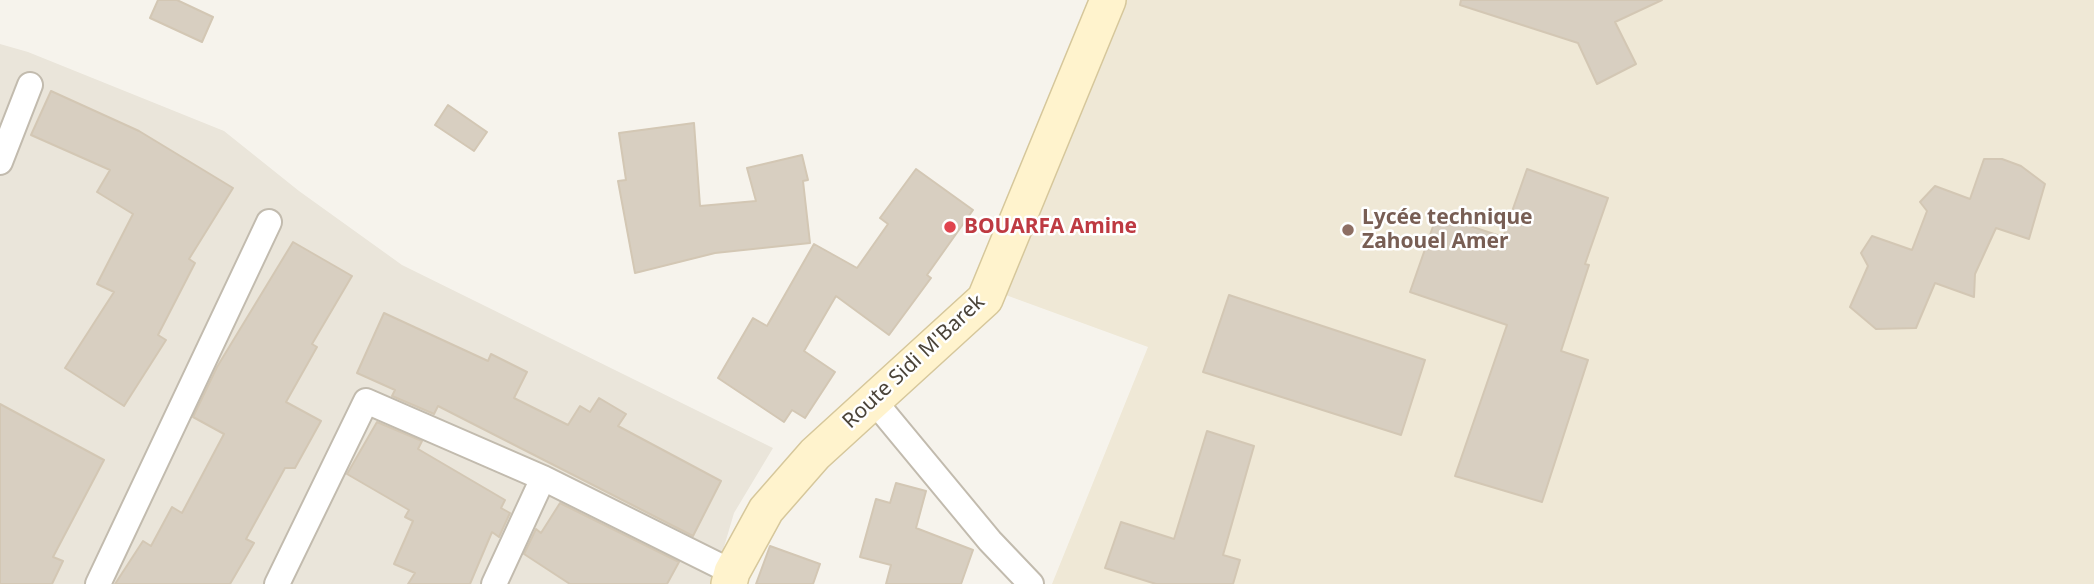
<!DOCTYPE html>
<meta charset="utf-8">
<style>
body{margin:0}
canvas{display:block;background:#f6f3ec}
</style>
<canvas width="2094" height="584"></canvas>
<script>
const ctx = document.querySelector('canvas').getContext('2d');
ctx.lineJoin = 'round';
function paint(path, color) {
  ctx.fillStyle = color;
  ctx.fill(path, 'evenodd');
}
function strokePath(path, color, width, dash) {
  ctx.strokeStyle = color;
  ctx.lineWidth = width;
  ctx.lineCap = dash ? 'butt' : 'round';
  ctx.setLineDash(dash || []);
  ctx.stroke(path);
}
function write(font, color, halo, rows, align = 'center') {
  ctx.font = font + ' "Noto Sans",sans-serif';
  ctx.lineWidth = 5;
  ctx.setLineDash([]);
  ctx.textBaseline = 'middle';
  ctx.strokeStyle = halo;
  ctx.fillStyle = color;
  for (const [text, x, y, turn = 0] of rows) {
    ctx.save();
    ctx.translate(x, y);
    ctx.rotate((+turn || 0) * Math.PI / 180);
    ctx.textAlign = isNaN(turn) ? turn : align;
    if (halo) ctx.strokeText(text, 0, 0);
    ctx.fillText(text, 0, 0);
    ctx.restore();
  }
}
const residential = new Path2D(`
 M0,44l28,8 196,79 75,60 103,74 371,183 -39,65 -21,71h-713z`);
const education = new Path2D(`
 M1125,0h969v584h-1042l96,-237 -145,-53z`);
const building = new Path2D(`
 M158,0h19l36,17 -11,25 -52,-24z
 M1461,0h201l-47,22 21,42 -39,20 -19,-41 -118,-38z
 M51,91l88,40 94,57 -44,71 6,4 -37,72 8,5 -42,66 -59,-38 49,-76 -17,-8 36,-70 -36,-22 13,-22 -79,-35z
 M448,105l39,27 -13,19 -39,-26z
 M694,123l6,83 56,-5 -9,-33 55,-13 6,25 -5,1 7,62 -95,10 -80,20 -17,-92 8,-1 -7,-47z
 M1984,159h18l19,7 24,18 -16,55 -33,-11 -21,46 -1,23 -39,-14 -19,45 -40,1 -26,-22 18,-41 -7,-13 11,-17 40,14 15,-39 -7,-9 15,-16 35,13z
 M916,169l57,41 -46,65 4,3 -42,57 -53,-39 -32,55 31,21 -30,46 -13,-8 -8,12 -66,-44 35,-60 14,8 47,-82 43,24 31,-44 -8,-6z
 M1527,169l81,29 -23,66 4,1 -28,86 27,9 -46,142 -87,-26 52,-151 -97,-33 27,-77 66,22z
 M293,242l59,34 -40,68 5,3 -31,55 35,19 -26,47h-10l-39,71 8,4 -24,41h-115l28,-43 8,5 21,-39 10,6 42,-79 -31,-17 24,-50z
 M1229,295l196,65 -24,75 -198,-63z
 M384,313l104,48 3,-7 36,18 -13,26 54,27 12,-19 10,6 9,-14 27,16 -8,12 103,55 -28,55 -255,-130 -4,8 -42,-18 3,-6 -38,-17z
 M0,404l104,56 -51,97 10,4 -11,23h-52z
 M377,422l45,19 -4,8 87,51 -4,8 9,5 -11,24 -7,-5 -22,52h-62l7,-11 -21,-9 19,-43 -8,-4 4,-7 -62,-36z
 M1207,431l47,15 -31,109 17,5 -7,24h-77l-51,-16 16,-46 53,17z
 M896,483l30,8 -10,37 57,22 -12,34h-75l5,-19 -31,-8 16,-58 14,4z
 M560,503l119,59 -12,22h-97l-46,-30 12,-25 5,4z
 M770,546l50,18 -7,20h-57z`);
const street = new Path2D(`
 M0,162l30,-77
 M874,401l116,140 41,43
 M98,584l171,-362
 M277,584l89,-183 177,77 189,94
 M494,584l49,-106`);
const secondary = new Path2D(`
 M729,584l3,-12 34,-62 49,-56 170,-155 123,-299`);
const markers = [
 [950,227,7,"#e0444e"],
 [1348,230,7,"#8d6e63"]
];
const educationNames = [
 ["Lycée technique",1362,218],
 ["Zahouel Amer",1362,242]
];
const healthNames = [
 ["BOUARFA Amine",964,227]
];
const streetNames = [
 ["Route Sidi M'Barek",914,362,-43]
];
paint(residential, '#eae5da');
paint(education, '#efe8d6');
paint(building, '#d8cfc1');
strokePath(building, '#d3c7b4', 2);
strokePath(street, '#c2bbae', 28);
strokePath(secondary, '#d6c79b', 38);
strokePath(street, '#fff', 24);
strokePath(secondary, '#fff3cd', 35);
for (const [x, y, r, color] of markers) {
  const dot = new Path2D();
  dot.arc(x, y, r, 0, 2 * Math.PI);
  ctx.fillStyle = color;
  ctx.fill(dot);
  strokePath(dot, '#fff', 2.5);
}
write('bold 21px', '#785e54', '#fff', educationNames, 'left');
write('bold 21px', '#be3a42', '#fff', healthNames, 'left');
write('21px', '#4b4439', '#fff', streetNames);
</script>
